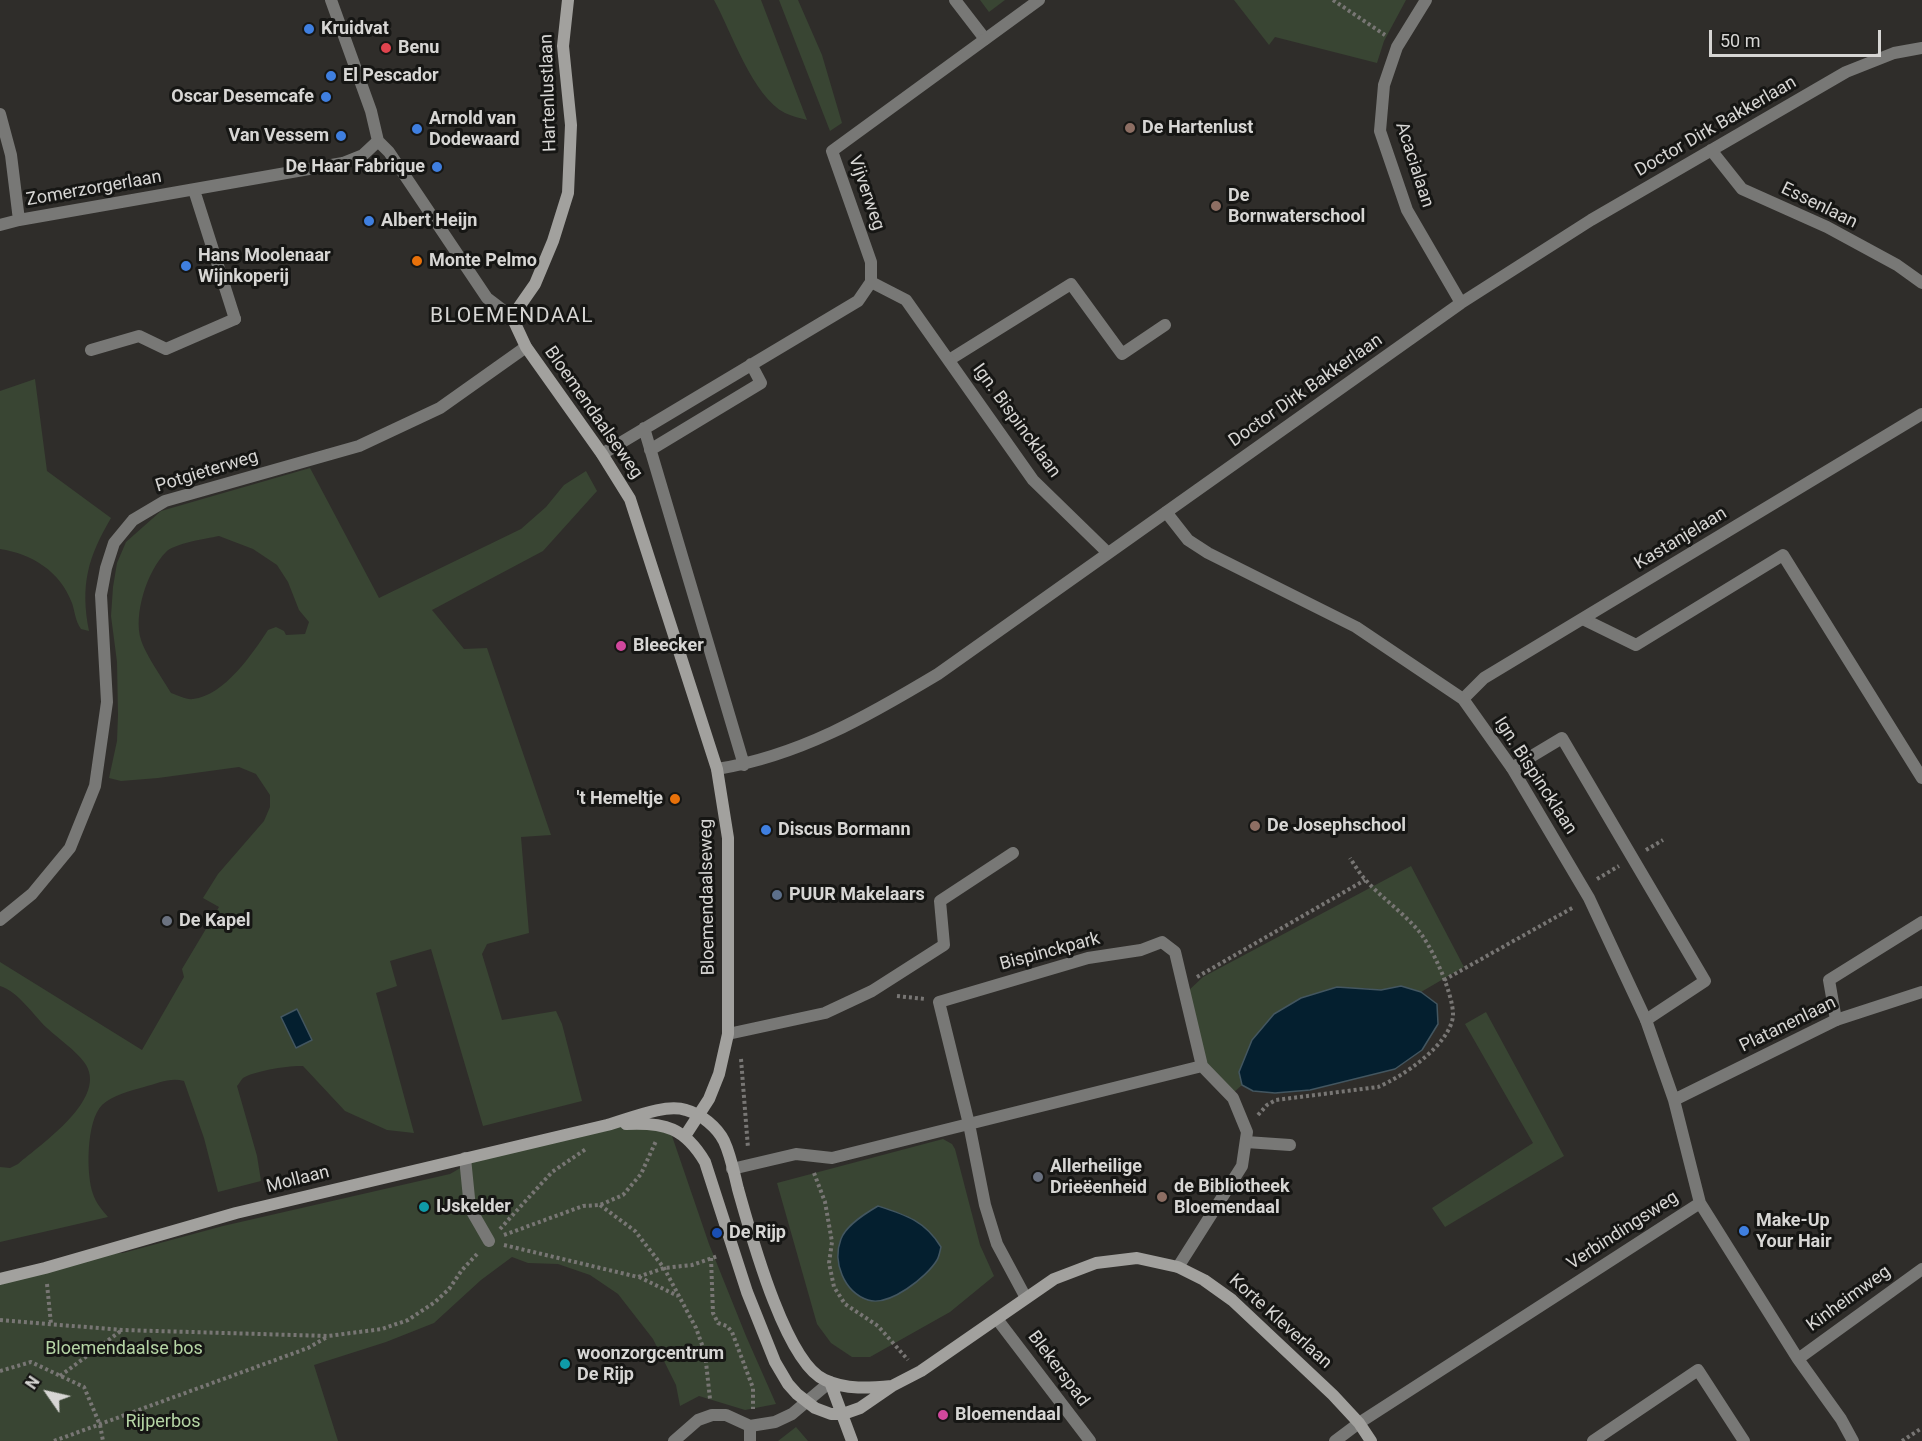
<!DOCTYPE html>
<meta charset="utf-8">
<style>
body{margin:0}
#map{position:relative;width:1922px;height:1441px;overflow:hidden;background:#2f2d2a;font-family:Roboto,sans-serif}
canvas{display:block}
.north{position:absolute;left:18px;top:1363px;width:60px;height:60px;-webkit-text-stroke:4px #161614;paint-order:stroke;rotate:304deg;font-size:16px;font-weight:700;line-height:24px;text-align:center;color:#d7d6d4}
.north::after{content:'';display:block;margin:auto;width:21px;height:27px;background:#d7d6d4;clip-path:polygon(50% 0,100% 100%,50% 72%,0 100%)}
.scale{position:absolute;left:1709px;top:30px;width:172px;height:27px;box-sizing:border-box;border:3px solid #d7d6d4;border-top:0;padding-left:8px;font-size:18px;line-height:21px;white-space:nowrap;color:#d7d6d4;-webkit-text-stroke:4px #161614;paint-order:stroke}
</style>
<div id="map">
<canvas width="1922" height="1441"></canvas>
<div class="north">N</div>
<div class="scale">50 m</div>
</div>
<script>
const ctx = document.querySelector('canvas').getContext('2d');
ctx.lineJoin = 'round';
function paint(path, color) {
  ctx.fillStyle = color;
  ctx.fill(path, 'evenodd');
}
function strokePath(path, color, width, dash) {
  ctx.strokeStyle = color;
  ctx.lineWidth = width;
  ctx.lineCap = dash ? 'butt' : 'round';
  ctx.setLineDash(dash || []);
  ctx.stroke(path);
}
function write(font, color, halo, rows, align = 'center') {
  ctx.font = font + ' Roboto,sans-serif';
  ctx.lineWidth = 6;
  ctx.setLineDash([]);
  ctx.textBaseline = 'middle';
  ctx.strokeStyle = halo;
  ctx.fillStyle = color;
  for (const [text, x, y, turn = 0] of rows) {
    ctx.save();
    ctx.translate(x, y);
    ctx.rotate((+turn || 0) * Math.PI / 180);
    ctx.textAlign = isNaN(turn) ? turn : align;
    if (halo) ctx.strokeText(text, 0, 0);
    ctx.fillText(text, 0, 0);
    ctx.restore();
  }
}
const green = new Path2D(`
 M714,0h47l46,120c-7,-2 -16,-4 -22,-7 -32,-16 -54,-82 -71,-113z
 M779,0h19l24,55 20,68 -12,8z
 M980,0h25l-16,12z
 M1234,0h172l-22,41 -7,22 -102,-26 -6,8z
 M35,379l12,92 64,47c-23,39 -31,67 -22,113l-8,-2c-6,-9 -6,-17 -9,-26 -12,-32 -40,-49 -72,-54v-158z
 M310,468l69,130 142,-69 25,-22 18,-22 22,-14 11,20 -54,60 -111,59 32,39 23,-1 64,187 -30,2 8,96 -42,11 -5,10 20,66 54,-9 6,13 20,77 -99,25 -52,-177 -41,12 7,25 -21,7 38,140 -27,-3 -42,-19 -42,-45c-12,-1 -50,5 -60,12 -2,2 -4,6 -6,8l20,70 4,25 -43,11 -14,-54 -20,-57c-13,-4 -26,2 -40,6 -14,4 -31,8 -42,18 -16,16 -16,70 -9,89 3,9 9,16 15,23l-108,25v-75l10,1 8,-4c22,-19 93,-67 66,-102 -9,-12 -25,-23 -37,-34 -14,-13 -28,-36 -47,-42v-24l142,88 42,-73 -2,-8 37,-62 -16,-9 15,-24 46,-53 6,-14v-12l-14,-21 -17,-7 -81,11 -37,3 -12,-3 8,-37 1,-26 -1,-53 -6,-46 2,-29 4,-24 9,-21 35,-31zM219,536l34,13 24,16 11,17 11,28 10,12 -4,12 -19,1 -2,-4 -8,-4 -8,3c-15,23 -44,66 -75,69 -6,1 -16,-4 -22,-6 -9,-15 -25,-38 -30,-53 -8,-25 6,-69 25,-88 9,-9 39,-13 53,-16z
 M1411,866l53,101 -43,25 -20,-6 -20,4 -18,-2 -124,84 3,13 -9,8 -28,-27 -18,-74 16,-15z
 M1486,1012l78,144 -119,71 -13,-19 101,-65 -68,-119z
 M624,1124l42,8 6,4 37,108 37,92 30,68 -31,6 -46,-14 -19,10 -4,-21 -23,-46 -35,-45 -28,-19 -32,-11 -30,-1 -16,-6 -31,23 -47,43 -48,19 -72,23 24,76h-338v-156l90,-31 33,-1 100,-27 227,-52 19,-11z
 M943,1139l9,5 3,5 25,96 14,31 -44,36 -80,45h-18l-21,-14 -14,-19 -40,-141z
 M796,1427l12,14h-30z`);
const water = new Path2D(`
 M1401,986l20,6 16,12 1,20 -16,26 -27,19 -85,21 -35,3 -22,-2 -11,-6 -3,-13 13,-32 22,-26 27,-16 36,-11 44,3z
 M297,1009l15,31 -16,8 -15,-31z
 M878,1206c28,9 47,15 63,41 -1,4 -2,10 -4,13 -10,17 -48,47 -69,40 -24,-8 -36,-38 -27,-61 5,-14 25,-26 37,-33z`);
const path = new Path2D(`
 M1333,0l52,35
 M1646,850l17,-10
 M1597,879l22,-13
 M1197,977l168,-97
 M1444,980l130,-73
 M897,996l28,3
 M741,1059l7,89
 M1258,1115l9,-10 9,-5 102,-13c24,-10 72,-42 75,-71 1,-21 -22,-73 -37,-88 -16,-18 -38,-33 -53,-51 -5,-6 -9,-13 -13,-19
 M814,1173l11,29 7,40 -3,21 5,24 11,17 33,22 30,34
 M600,1205l35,26 29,37 32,60 9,25 5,46
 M500,1229l52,-57 34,-23
 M504,1235l79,-29 17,-1 23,-10 18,-21 15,-33
 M504,1245l134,32 26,-9 28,-3 26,-9
 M711,1258l2,55 5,10 9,3 5,6 21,56v21
 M639,1277l39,19
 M47,1284l4,40
 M0,1320l122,10 206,6 54,-7 26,-9 27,-18 14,-13 13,-19 16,-17
 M0,1371l31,-9 53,25 16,38 3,16
 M60,1376l62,-46
 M54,1441l254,-93 19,-11
 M1902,1441l20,-13`);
const lane = new Path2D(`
 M955,0l30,39
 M91,350l48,-14 27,13 69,-30
 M949,360l122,-76 51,70 43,-29
 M1583,619l53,26 147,-90 139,223
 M1512,768l50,-30 143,243 -59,39
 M1836,1020l-7,-40 93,-58
 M1246,1142l44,3
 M465,1158l5,50 19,33
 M674,1441l24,-21 14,-5h14l24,11 25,-4 17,-8 38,-32
 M750,1441v-15
 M1335,1441l24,-18
 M1593,1441l105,-71 46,71`);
const street = new Path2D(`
 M331,0l40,111 7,30 11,11 98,146 25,19
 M1426,0l-29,47 -13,38 -4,46 27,79 54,93
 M0,114l11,41 8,65
 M1711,150l31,39 85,38 70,38 25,18
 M194,190l41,129
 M0,225l19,-5 324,-57 20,-8 15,-14
 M871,282l35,18 127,180 75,73
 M644,428l100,337
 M650,450l111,-67 -10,-19
 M602,454l256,-153 13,-19v-20l-39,-111 207,-151
 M1166,512l22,28 20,13 148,74 107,72 49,69 77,130 57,122 28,80 26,103 98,156 43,60 12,22
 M1463,699l21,-21 438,-264
 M717,769c82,-13 151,-53 221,-95l523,-371 130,-83 255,-148 48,-19 28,-5
 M0,920l32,-26 38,-46 25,-62 12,-84 -6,-107 5,-27 8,-25 19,-23 32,-19 194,-55 81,-38 86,-61
 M728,1034l97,-21 47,-22 72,-46 -4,-44 73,-48
 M1674,1100l162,-80 86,-28
 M732,1169l64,-15 36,4 370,-92
 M1026,1298l-29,-54 -12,-39 -16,-81 -30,-122 149,-44 53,-8 21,-8 13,10 27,114 31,32 14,34 -5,34 -64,101
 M997,1319l93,122
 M1798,1359l124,-90
 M1359,1423l341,-220`);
const secondary = new Path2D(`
 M568,0l-5,46 8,79 -3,68 -15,48 -18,43 -23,33 14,30 76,107 28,45 87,270 11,69v196l-9,40 -10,25 -24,37
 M626,1124c39,-2 59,4 79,38l42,130 28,70 13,22 9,10 18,14 16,6h12l17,-6 32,-22 29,-15 133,-92 42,-16 41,-5 41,9 26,13 28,20 101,95 26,28 12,18
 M0,1279l45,-11 191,-55 371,-88c22,-6 58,-22 79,-15 15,4 31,17 38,31 7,15 10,32 14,48 12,42 47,174 87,191 21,10 45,8 67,6
 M830,1382l22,59`);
const markers = [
 [309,29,6,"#3f7fe0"],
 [386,48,6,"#e0444e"],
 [331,76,6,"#3f7fe0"],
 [326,97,6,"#3f7fe0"],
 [1130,128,6,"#8d6e63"],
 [417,129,6,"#3f7fe0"],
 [341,136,6,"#3f7fe0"],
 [437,167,6,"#3f7fe0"],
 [1216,206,6,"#8d6e63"],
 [369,221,6,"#3f7fe0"],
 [417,261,6,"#e8710a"],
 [186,266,6,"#3f7fe0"],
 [621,646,6,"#d1479c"],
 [675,799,6,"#e8710a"],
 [1255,826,6,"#8d6e63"],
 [766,830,6,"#3f7fe0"],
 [777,895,6,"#5c6f8a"],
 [167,921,6,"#6b7280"],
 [1038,1177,6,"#6b7280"],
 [1162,1197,6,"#8d6e63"],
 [424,1207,6,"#0f9aa8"],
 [1744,1231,6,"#3f7fe0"],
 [717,1233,6,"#1a4fb4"],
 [565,1364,6,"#0f9aa8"],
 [943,1415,6,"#d1479c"]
];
const poiNames = [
 ["Kruidvat",321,29],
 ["Benu",398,48],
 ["El Pescador",343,76],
 ["Oscar Desemcafe",314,97,"right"],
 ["Arnold van",429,119],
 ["Dodewaard",429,140],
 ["De Hartenlust",1142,128],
 ["Van Vessem",329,136,"right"],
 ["De Haar Fabrique",425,167,"right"],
 ["De",1228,196],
 ["Bornwaterschool",1228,217],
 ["Albert Heijn",381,221],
 ["Hans Moolenaar",198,256],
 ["Wijnkoperij",198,277],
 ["Monte Pelmo",429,261],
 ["Bleecker",633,646],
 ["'t Hemeltje",663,799,"right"],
 ["De Josephschool",1267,826],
 ["Discus Bormann",778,830],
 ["PUUR Makelaars",789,895],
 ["De Kapel",179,921],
 ["Allerheilige",1050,1167],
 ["Drieëenheid",1050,1188],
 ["de Bibliotheek",1174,1187],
 ["Bloemendaal",1174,1208],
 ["IJskelder",436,1207],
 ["Make-Up",1756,1221],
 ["Your Hair",1756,1242],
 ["De Rijp",729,1233],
 ["woonzorgcentrum",577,1354],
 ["De Rijp",577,1375],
 ["Bloemendaal",955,1415]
];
const streetNames = [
 ["Hartenlustlaan",549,93,-92],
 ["Doctor Dirk Bakkerlaan",1716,127,-30],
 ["Acacialaan",1414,165,72],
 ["Zomerzorgerlaan",94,189,-10],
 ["Vijverweg",866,193,71],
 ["Essenlaan",1819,206,26],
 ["Doctor Dirk Bakkerlaan",1306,391,-35],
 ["Bloemendaalseweg",593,413,55],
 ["Ign. Bispincklaan",1016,421,54],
 ["Potgieterweg",207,472,-17],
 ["Kastanjelaan",1681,539,-31],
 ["Ign. Bispincklaan",1535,776,57],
 ["Bloemendaalseweg",708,897,-91],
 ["Bispinckpark",1050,952,-15],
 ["Platanenlaan",1788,1025,-26],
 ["Mollaan",298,1180,-14],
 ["Verbindingsweg",1623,1231,-33],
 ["Kinheimweg",1849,1299,-36],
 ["Korte Kleverlaan",1280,1322,42],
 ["Blekerspad",1058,1369,53]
];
const parkNames = [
 ["Bloemendaalse bos",124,1349],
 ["Rijperbos",163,1422]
];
const quarterNames = [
 ["BLOEMENDAAL",512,317]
];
paint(green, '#394533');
paint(water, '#041f2f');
strokePath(water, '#435660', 1.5);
strokePath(path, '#787674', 4, [3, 3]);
strokePath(lane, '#787876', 12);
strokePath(street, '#787876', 12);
strokePath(secondary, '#a2a19e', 12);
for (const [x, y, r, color] of markers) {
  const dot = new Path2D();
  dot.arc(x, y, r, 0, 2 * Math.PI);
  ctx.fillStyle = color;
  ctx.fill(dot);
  strokePath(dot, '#161614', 2);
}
write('bold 18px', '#d7d6d4', '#161614', poiNames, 'left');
write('18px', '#d7d6d4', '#161614', streetNames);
write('18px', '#b5d5a5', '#161614', parkNames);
ctx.letterSpacing = '1.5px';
write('21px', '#d7d6d4', '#161614', quarterNames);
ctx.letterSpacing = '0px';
</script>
